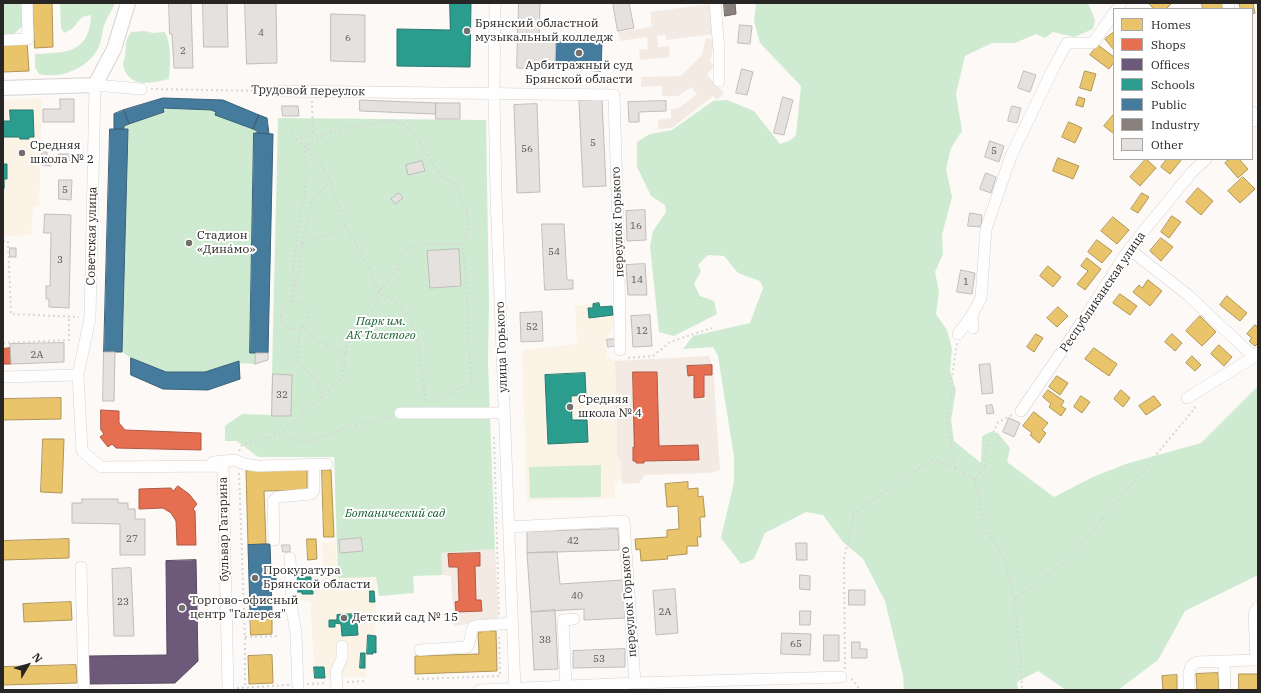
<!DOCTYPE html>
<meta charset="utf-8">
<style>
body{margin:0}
#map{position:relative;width:1261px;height:693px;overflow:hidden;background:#fcf9f6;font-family:"IBM Plex Serif",serif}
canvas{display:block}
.frame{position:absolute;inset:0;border:4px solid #282624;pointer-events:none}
.legend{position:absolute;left:1113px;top:8px;width:140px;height:152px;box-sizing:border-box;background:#fff;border:1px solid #a9a8a7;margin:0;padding:5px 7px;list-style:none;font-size:12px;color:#282624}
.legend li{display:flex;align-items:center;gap:8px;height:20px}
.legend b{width:20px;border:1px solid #a9a8a7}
.north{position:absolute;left:8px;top:645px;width:40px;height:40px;-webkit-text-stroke:3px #fff;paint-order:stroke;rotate:52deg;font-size:11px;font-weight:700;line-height:16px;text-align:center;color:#282624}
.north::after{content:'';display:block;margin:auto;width:14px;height:18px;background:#282624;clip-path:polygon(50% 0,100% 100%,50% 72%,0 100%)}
</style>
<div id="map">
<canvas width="1261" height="693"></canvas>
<div class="frame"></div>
<ul class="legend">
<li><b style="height:11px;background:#e9c46a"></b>Homes</li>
<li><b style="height:11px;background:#e76f51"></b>Shops</li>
<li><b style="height:11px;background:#6d597a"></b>Offices</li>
<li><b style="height:11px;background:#2a9d8f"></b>Schools</li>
<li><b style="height:11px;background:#457b9d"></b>Public</li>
<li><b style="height:11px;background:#8a817c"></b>Industry</li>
<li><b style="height:11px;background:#e4e1df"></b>Other</li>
</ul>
<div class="north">N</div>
</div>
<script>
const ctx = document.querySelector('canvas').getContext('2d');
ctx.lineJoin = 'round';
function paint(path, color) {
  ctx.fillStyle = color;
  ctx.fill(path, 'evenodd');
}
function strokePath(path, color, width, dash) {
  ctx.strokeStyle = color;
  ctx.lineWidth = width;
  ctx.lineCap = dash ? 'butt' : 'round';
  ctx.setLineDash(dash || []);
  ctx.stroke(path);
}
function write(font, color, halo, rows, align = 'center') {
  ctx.font = font + ' "IBM Plex Serif",serif';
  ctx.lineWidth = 4;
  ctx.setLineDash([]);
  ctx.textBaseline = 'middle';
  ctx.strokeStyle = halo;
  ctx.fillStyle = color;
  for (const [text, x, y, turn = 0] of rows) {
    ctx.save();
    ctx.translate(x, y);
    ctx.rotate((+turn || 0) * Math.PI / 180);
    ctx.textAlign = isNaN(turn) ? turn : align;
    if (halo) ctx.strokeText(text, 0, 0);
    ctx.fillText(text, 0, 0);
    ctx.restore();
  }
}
const built = new Path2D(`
 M710,4l4,30 -48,6 -1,-5 -8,1 1,11 11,-1 1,11 -30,3 -1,-10 9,-1 -1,-12 -27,4 -2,-9 34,-5 -2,-15z
 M706,38l9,2 -5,21 4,5 -7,9 17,18 -7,7 -4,-4 -41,32 -14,1v-9l13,-2v-9l8,-1 18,-14 -6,-7 -13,9h-16v-10l-21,1v-10l40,-1 21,-21z
 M709,356l4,11 7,103 -11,3 -64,2 -6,8 -17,1 -2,-24 -3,-6 -2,-93z
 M495,549l4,71 -45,6 -3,-50 -9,-1 -2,-22z`);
const education = new Path2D(`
 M42,98l-3,108h-6l-2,29 -28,1v-136z
 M599,303l1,4 12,-1 1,9 -1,16 -6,8 1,18 6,4h2l2,93 3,6 1,19 -6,5v14l-88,3 -5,-151 54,-6 1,-4 -2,-34z
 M336,541l1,8h-2l3,29 38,-1 -1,59h-7l-2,41 -51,1 -5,-77h-9l-1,-9h-4v-20h5v-4l22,-1 -1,-24z`);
const green = new Path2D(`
 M3,3h21v22l-15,13h-6z
 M60,3h55c-3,8 -8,14 -11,22 -2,9 -3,20 -8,27 -12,18 -37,27 -57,22l-4,-7v-13c30,-1 55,-1 56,-39l-9,2 -10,12 -8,4 -3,-5z
 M753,3h335l7,17 -2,9 -19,8 -21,-5 -8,6 -9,-4 -21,9h-23l-27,13 -9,38 6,37 -11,17 -5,21 6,28 -10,38 1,19 -8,18 4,20 -3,22 11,16 5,19 -2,22 6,19 -5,30 3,21 27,22 1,-27 8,-4 8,1 12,15 -3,14 47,35 41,-21 31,-12 75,-21 57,-57v189l-73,36 -27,49 -40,30h-52l-28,-19 -21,11 1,8h-114l-1,-15 -18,-74 -22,-42 -20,-17 -20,-27 -17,-3 -41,21 -11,26 -13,5 -20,-26 13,-56v-25l-16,-101 -5,-9 -30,2 10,-13 57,-13 13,-35 -3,-7 -22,-8 -14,-17 -16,-1 -10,10 3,6 -7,13 6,12 14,5 3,13 -43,22 -15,-4 -9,-86 3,-15 13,-19 -1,-7 -14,-9 -14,-29v-25l13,-8 22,-4 41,-29 14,-1 27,11 26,33 11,-4 5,-5 5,-49 -41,-43 -6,-22 2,-16z
 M144,31l9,2 12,-1c7,14 5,32 4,47 -14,3 -34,9 -43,-6 -1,-2 -3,-6 -3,-8 0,-3 2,-7 2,-9 2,-12 -1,-13 6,-24z
 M163,98l60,2 44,18 2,15 4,1 -5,226 -13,4 -16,-1 1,16 -32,11 -45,-1 -32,-14v-17l-9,-6h-18l6,-223h4v-15z
 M278,118l208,2 3,181 -1,62 7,186 -54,4 1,22 -29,1 1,17 -35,3 -3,-19 -38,1 -4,-121h-76l-21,-16h-12v-15l17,-12 29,1z
 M601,465v32l-71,1 -1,-31z`);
const homes = new Path2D(`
 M33,3h19l1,44 -18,1z
 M1149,3h23l-6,6h-12z
 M1202,3h20l2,6h-21z
 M1239,3h14l2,10 -3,1v-5h-11z
 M1114,32v18l-9,-11z
 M27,42l2,29 -26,1v-28z
 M1098,45l16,12v5l-5,7 -19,-14z
 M1085,71l11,3 -5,17 -11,-3z
 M1079,97l6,2 -2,8 -7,-2z
 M1114,114v20l-10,-8z
 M1069,122l13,6 -7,15 -13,-6z
 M1058,158l21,8 -6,13 -20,-8z
 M1146,159l10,9 -16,18 -10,-9z
 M1167,159h15l-12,15 -9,-7z
 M1230,159h9l9,10 -10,9 -13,-15z
 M1243,177l12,12 -15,14 -12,-12z
 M1198,188l15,13 -12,14 -15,-13z
 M1142,193l7,4 -11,16 -7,-4z
 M1172,216l9,6 -12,16 -8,-6z
 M1113,217l16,13 -12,14 -16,-13z
 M1161,238l12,9 -12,14 -11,-10z
 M1097,240l15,11 -10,12 -14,-11z
 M1087,258l14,11 -16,21 -8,-6 11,-13 -7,-5z
 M1048,266l13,11 -8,10 -13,-11z
 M1148,280l14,11 -12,15 -17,-14 6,-7 3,3z
 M1120,294l17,12 -7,9 -17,-12z
 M1227,296l20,17 -7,8 -20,-16z
 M1058,307l10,9 -11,11 -10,-9z
 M1200,316l16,16 -14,14 -16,-15z
 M1255,325l3,2v16l-3,3 -6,-5 3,-3 -5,-4z
 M1036,334l7,4 -9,14 -7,-5z
 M1172,334l10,9 -7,8 -10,-9z
 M1219,345l13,12 -8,9 -13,-12z
 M1094,348l23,16 -8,12 -24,-17z
 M1192,356l9,9 -6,6 -9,-8z
 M1057,376l11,7 -8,12 -11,-8z
 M1048,390l16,11 -3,5 5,3 -5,7 -12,-9 2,-3 -8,-7z
 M1121,390l9,8 -7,9 -9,-8z
 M1081,396l9,6 -8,11 -8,-6z
 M1154,396l7,9 -15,10 -7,-9z
 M61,398v21l-58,1v-21z
 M1034,412l14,11 -6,7 4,3 -7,10 -9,-8 2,-2 -9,-7z
 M43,439h21l-2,54 -21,-1z
 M307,469v21l-43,1 2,53 -18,1 -2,-74z
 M322,470h9l3,67h-10z
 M688,482v7l10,-1v9l5,-1 2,21h-5l1,20h-4l1,9h-11v8l-20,2 1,3 -27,2 -1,-12 -4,1 -1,-11 32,-2v-7l12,-1 -1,-23 -11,1 -2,-23z
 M69,539v19l-66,2v-19z
 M307,539h9l1,20 -9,1z
 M71,602l1,18 -48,2 -1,-18z
 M250,612h22v22l-21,1z
 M482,628h8v3h6l1,40 -82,3v-18l64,-2 -1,-22h4z
 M272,655l1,28 -24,1 -1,-28z
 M76,665l1,18 -74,2v-18z
 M1218,673l1,17h-22l-1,-16z
 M1239,674h19v16h-19z
 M1177,675v15h-14l-1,-14z`);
const shops = new Path2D(`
 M10,348l1,16h-8v-15z
 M712,365v10h-8v22l-10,1v-23l-6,1 -1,-10z
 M633,372h24l2,74 39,-1 1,15 -55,1v2h-8v-2h-3v-14h1z
 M101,410l18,1v12l6,7 76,3v17l-85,-2 -4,-4 -4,3 -8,-10 4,-3 -3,-4z
 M178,486l11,8 8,10 -4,5 2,2 1,34h-19l-1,-24 -5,-8 -8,-5 -24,1v-20l32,-1 2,3z
 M480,553v13h-5l1,34h5l1,11 -26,1 -1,-10 4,-1 -1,-34h-9l-1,-13z`);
const offices = new Path2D(`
 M196,560l2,101 -23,22 -86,1v-28l78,-1 -1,-94z`);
const schools = new Path2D(`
 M450,3h21l-1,64 -73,-1v-37l53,1z
 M10,110h23l1,27h-5v2h-9l-1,-2h-16v-16h7z
 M3,164h4v15h-3v9z
 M599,303l1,4 12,-1 1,9 -24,3 -1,-10h5v-4z
 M585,373l1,22 -15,1 1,24h15l1,22 -40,2 -3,-69z
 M296,572h6v3h3v2h6v14h2v3h-11v-2h-6z
 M370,591h4l1,11h-5z
 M355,614v8h2l1,13 -16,1 -1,-12 -6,-1v4h-6v-7h8v-5z
 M368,635l8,1v17l-3,-1v2h-6z
 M361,653h4v15h-5z
 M314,667h10l1,11h-10z`);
const public = new Path2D(`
 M556,40l46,2 -1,29 -46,-2z
 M163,98l60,2 36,15 -6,14 -38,-14 1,-3 -5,-2 -48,-2 1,4 -35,12 -5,-14z
 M124,110l5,14 -5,2v3h-10v-15z
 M259,115l8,3 2,16 -12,-1v-2l-4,-2z
 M110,129h18l-6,223h-18z
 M254,133l19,1 -5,219h-18z
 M131,358l35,14h39l34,-11 1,18 -32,11 -45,-1 -32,-14z
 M266,544h4l1,28h5v10h-5l1,30h-22l-2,-67z`);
const industry = new Path2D(`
 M724,3h11l1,11 -11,2z`);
const building = new Path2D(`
 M169,3h22l2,65h-19l-2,-34h-2z
 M203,3h24l1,44h-24z
 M245,3h31l1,60 -30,1z
 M519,3h21l-1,36 17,1 -1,24h-16v5l-22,-1z
 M613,3h16l5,25 -16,3z
 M331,14l34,1v47l-34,-1z
 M740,25l12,1 -2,18 -12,-1z
 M742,69l11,3 -6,23 -11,-2z
 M1024,71l12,4 -6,17 -12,-4z
 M783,97l10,3 -9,35 -10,-2z
 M60,99h14v23h-31v-13h17z
 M360,100l76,3 -1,11 -75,-3z
 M602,100l4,86 -23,1 -4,-86z
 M666,101v10l-27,1v10h-10l-1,-20z
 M436,103h24v16h-24z
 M537,104l3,88 -23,1 -3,-88z
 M282,106h16l1,10h-16z
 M1012,106l9,2 -4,15 -9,-2z
 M990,141l14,5 -5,16 -14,-5z
 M42,152h5v4h4v10l-9,-1z
 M59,154h12v7h-12z
 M422,161l3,10 -17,4 -2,-10z
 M986,173l10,4 -5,16 -11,-4z
 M59,180h13l-1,20 -12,-1z
 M399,193l4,5 -8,6 -4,-5z
 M645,210l1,30 -19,1 -1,-30z
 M970,213l12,2 -1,12 -13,-1z
 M45,214l26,1 -2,93 -20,-1v-8h-3v-13h4l1,-53h-7z
 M542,224h22l3,56h6v9l-28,1z
 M10,248h6v9h-6z
 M459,249l2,37 -31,2 -3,-37z
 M645,264l2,31h-19l-2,-30z
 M961,270l14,3 -3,21 -15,-2z
 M542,312l1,29 -22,1 -1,-29z
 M650,315l2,31 -19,1 -2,-31z
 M607,339h8v7l-7,1z
 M64,343v19l-53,2 -1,-20z
 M104,352h11l-1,49h-11z
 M256,353h12v7l-13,4z
 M990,364l3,29 -11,1 -3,-29z
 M273,374l19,1 -1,41h-19z
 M992,405l2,8 -7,1 -1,-8z
 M1009,418l11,5 -6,14 -11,-5z
 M82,499h36v4h10v6h7v10h10v36h-25v-31l-48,-1v-20h10z
 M618,529l1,21 -92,3v-21z
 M361,538l2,13 -23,2 -1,-13z
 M796,543h11v17h-10z
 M282,545h8v7h-7z
 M557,552l3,32 63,-4 2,38 -41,2v-11l-53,3 -4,-59z
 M131,568l3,68h-20l-2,-67z
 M800,575l10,1v14l-10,-1z
 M675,589l3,44 -22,2 -3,-44z
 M849,590h16v15h-16z
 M555,610l3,59 -24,1 -3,-58z
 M800,611h11l-1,14h-10z
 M782,633l29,1 -1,21 -29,-1z
 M824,635h15v26h-15z
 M852,642h8v7h7v9h-15z
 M625,649v18l-52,1v-17z`);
const path = new Path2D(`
 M151,89l117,2
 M312,101l1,34
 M291,131l5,9 9,6 18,22 7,13 16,45
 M296,140l36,-9
 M3,241h5l3,73 68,3
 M302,244l29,-10 15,-8 23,42 10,23 21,14 13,19 7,29 6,51
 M293,297l8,-38 1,-15 10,-44 18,-19
 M281 315a14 14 0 1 1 28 0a14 14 0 1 1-28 0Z
 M292,302l1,-33 7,-56 4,-14 2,-22 -1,-31 30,-16 57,-10 12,5 12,10 26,43 12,4 12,27 3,18 -7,17 4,32 3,73 3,32 -26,15 -13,6
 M302,327l14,13 31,14
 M3,343l66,-3v-23
 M628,358l25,-2 17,-14 42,-14
 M321,398l21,-21 7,-44 28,-28 2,-14 18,-22 7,-19 20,-6h38
 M279,434l27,8 48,-17 18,-2 19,-7
 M494,437l5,177
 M239,451l3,-6 37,-11 42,-36 -3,-18 -20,-17 1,-35
 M955,468l-5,-34 -4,-18 7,-25 -2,-7 6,-41
 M239,473l6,164v51
 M975,479l9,46 21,35 9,40 7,62 1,28
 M1014,600l55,-41 126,-151 -2,-3
 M245,637l33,-1
 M845,669l-1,-110 10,-45 10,-9 35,-22 24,-17 11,-6 21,8 20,11 10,-11 1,-20 12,-26 14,-7
 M417,679l83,-3 -1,-41
 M851,679l2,1 5,7v3
 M347,682l19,-1
 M307,684l20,-1
 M237,688l52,-3`);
const minor = new Path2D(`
 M495,3l-1,91 2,101 19,495
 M715,3l4,47v31
 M1228,3l1,6
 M1117,9l4,-6
 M3,40l25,-1 -1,-36
 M141,89l-46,-4 -5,233 -12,57 4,76 19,16 122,-1 5,224
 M277,91l337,4 5,165 1,90
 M1252,112l2,9
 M1129,249l59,46 66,62
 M973,328l-1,-13 9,-17 5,-69 25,-73 43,-89 13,-24h26l21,-30
 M958,334l14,-19
 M3,377l75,-2
 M1187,398l67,-41 4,-5
 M1021,411l67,-98 41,-64 63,-77 14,-13
 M400,413h104
 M213,462l22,-2 9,4 14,2 69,-2
 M509,527l115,-6 11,162
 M274,540l-1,-39 5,-4 33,-3 3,-4v-25
 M290,558l2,52 4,23 2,57
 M81,567l3,123
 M420,650l47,-3c5,-7 2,-13 7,-21l39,-3
 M1224,661l1,29
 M566,686l-3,-66 11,-1
 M337,690l-1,-19 6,-13v-12
 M480,690l155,-7 206,-6
 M1189,690v-17l2,-7 6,-4 59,-2 -2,-47 4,-6`);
const major = new Path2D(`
 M3,88l92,-3 19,-36 14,-46`);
const markers = [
 [467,31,4,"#72706e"],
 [579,53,4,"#72706e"],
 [22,153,4,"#72706e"],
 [189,243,4,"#72706e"],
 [570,407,4,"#72706e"],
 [255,578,4,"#72706e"],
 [182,608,4,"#72706e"],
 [344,618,4,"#72706e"]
];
const numberNames = [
 ["4",261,33],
 ["6",348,38],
 ["2",183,51],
 ["5",593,143],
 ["56",527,149],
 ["5",994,151],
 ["5",65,190],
 ["16",636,226],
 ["54",554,252],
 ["3",60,260],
 ["14",637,280],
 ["1",966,282],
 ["52",532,327],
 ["12",642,331],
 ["2А",37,355],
 ["32",282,395],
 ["27",132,539],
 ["42",573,541],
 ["40",577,596],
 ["23",123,602],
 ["2А",665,612],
 ["38",545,640],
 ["65",796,644],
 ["53",599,659]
];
const poiNames = [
 ["Брянский областной",475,24],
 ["музыкальный колледж",475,38],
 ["Арбитражный суд",579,66,"center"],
 ["Брянской области",579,80,"center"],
 ["Средняя",30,146],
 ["школа № 2",30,160],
 ["Стадион",197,236],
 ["«Дина́мо»",197,250],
 ["Средняя",578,400],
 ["школа № 4",578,414],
 ["Прокуратура",263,571],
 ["Брянской области",263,585],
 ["Торгово-офисный",190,601],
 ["центр \"Галерея\"",190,615],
 ["Детский сад № 15",352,618]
];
const streetNames = [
 ["Трудовой переулок",308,91,1],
 ["переулок Горького",618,222,-92],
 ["Советская улица",92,236,-89],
 ["Республиканская улица",1103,292,-56],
 ["улица Горького",502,347,-92],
 ["бульвар Гагарина",224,529,-91],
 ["переулок Горького",629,602,-94]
];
const parkNames = [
 ["Парк им.",381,322],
 ["АК Толстого",381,336],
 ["Ботанический сад",395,514]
];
paint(built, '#f3eae4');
paint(education, '#faf3e6');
paint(green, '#ceebd1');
paint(homes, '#e9c46a');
strokePath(homes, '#af9555', 1);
paint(shops, '#e76f51');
strokePath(shops, '#ae5944', 1);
paint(offices, '#6d597a');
strokePath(offices, '#584a60', 1);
paint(schools, '#2a9d8f');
strokePath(schools, '#29796f', 1);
paint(public, '#457b9d');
strokePath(public, '#3c6279', 1);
paint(industry, '#8a817c');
strokePath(industry, '#6d6662', 1);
paint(building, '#e4e1df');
strokePath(building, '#c0bdbb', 1);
strokePath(minor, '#d6d3d1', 12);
strokePath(major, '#d6d3d1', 16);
strokePath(path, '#d8d7d7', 2, [2, 3]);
strokePath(minor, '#fffefe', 11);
strokePath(major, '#fffefe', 14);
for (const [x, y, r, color] of markers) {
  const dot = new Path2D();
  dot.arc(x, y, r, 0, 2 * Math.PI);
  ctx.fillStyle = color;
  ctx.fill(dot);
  strokePath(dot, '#fff', 1.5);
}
write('10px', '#585654', null, numberNames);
write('12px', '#282624', '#fff', poiNames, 'left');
write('12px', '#282624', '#fff', streetNames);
write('italic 12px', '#135d2b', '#fff', parkNames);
</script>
